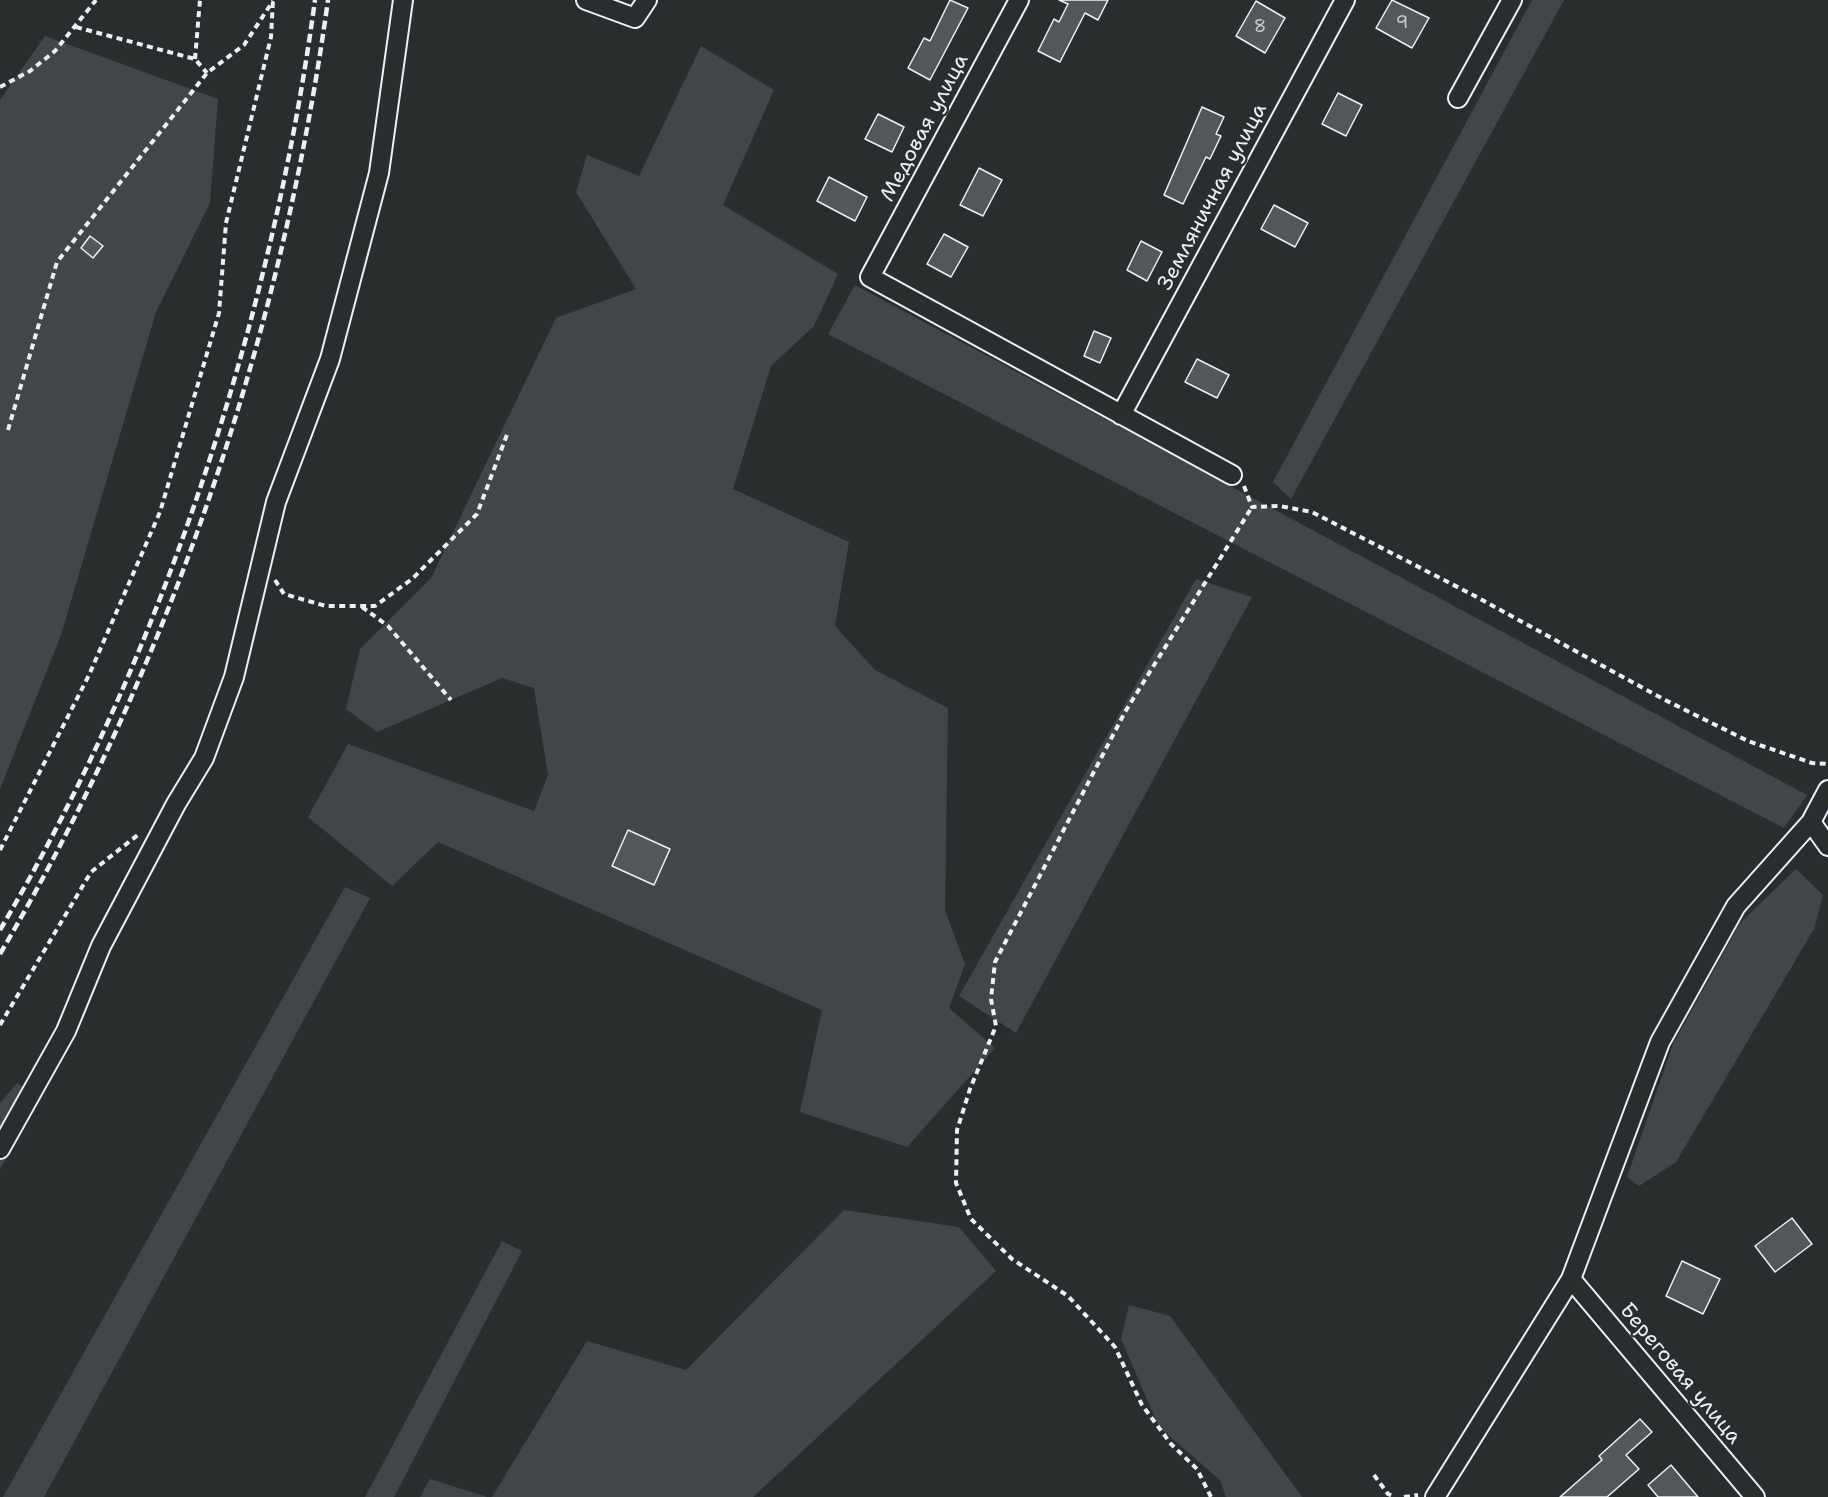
<!DOCTYPE html>
<meta charset="utf-8">
<style>
body{margin:0}
canvas{display:block;background:#2a2d2e}
</style>
<canvas width="1828" height="1497"></canvas>
<script>
const ctx = document.querySelector('canvas').getContext('2d');
ctx.lineJoin = 'round';
function paint(path, color) {
  ctx.fillStyle = color;
  ctx.fill(path, 'evenodd');
}
function strokePath(path, color, width, dash) {
  ctx.strokeStyle = color;
  ctx.lineWidth = width;
  ctx.lineCap = dash ? 'butt' : 'round';
  ctx.setLineDash(dash || []);
  ctx.stroke(path);
}
function write(font, color, halo, rows, align = 'center') {
  ctx.font = font + ' "Shantell Sans",sans-serif';
  ctx.lineWidth = 4.5;
  ctx.setLineDash([]);
  ctx.textBaseline = 'middle';
  ctx.strokeStyle = halo;
  ctx.fillStyle = color;
  for (const [text, x, y, turn = 0] of rows) {
    ctx.save();
    ctx.translate(x, y);
    ctx.rotate((+turn || 0) * Math.PI / 180);
    ctx.textAlign = isNaN(turn) ? turn : align;
    if (halo) ctx.strokeText(text, 0, 0);
    ctx.fillText(text, 0, 0);
    ctx.restore();
  }
}
const green = new Path2D(`
 M1532,0h32l-273,499 -18,-17z
 M45,36l173,63 -8,104 -54,109 -95,323 -61,154v-689z
 M701,46l73,44 -51,115 115,69 -24,52 -43,40 -38,123 116,53 -14,84 40,44 73,38 -3,202 20,54 -16,44 46,40 -88,99 -107,-35 22,-102 -384,-168 -46,44 -84,-69 40,-73 186,67 14,-36 -14,-87 -32,-10 -125,54 -31,-23 14,-60 71,-71 125,-260 80,-29 -60,-97 11,-37 52,21z
 M855,285l952,510 -23,33 -956,-494z
 M1196,579l56,18 -236,436 -57,-37z
 M1796,869l27,26 -9,34 -138,233 -37,24 -12,-9 46,-133 67,-121z
 M345,887l25,11 -326,599h-41z
 M17,1083l24,15 -41,71v-66z
 M844,1210l115,17 37,44 -243,226h-261l95,-156 99,29z
 M502,1241l20,10 -128,246h-29z
 M1129,1305l41,11 132,181h-76l-6,-17 -61,-53 -38,-88z
 M430,1479l57,18h-67z`);
const building = new Path2D(`
 M950,0l18,8 -38,72 -22,-12 16,-30 6,3z
 M1059,0h49l-10,20 -13,-7 -25,49 -22,-11 16,-32 5,3 9,-18z
 M1392,0l37,18 -17,30 -36,-20z
 M1256,1l29,17 -20,35 -29,-17z
 M1338,93l24,12 -16,31 -24,-12z
 M1202,107l22,10 -8,17 5,2 -11,23 -4,-2 -23,47 -19,-9z
 M878,114l26,13 -12,25 -27,-13z
 M979,168l23,12 -19,36 -23,-11z
 M829,177l38,20 -12,24 -38,-20z
 M1274,205l34,18 -13,24 -34,-18z
 M944,234l24,13 -17,30 -24,-13z
 M90,236l13,10 -10,12 -12,-10z
 M1141,241l21,11 -15,29 -20,-11z
 M1094,331l17,7 -11,25 -16,-7z
 M1197,359l32,16 -12,23 -32,-16z
 M628,830l42,19 -16,36 -42,-19z
 M1792,1218l20,26 -37,28 -20,-26z
 M1682,1261l38,18 -17,35 -37,-18z
 M1640,1419l12,13 -26,23 13,14 -32,28h-47l42,-37 -3,-4z
 M1671,1465l27,32h-40l-10,-12z`);
const path = new Path2D(`
 M76,27l119,32 12,14
 M195,59l5,-59
 M0,87l30,-16 25,-20 41,-51
 M8,430l49,-168 150,-189 37,-28 29,-44
 M1244,486l8,21 28,-1 32,6 161,83 192,105 83,41 64,22 16,1
 M275,580l9,14 42,12h49l37,-27 65,-65 31,-82
 M362,607l26,19 63,74
 M0,850l89,-175 71,-163 59,-199 7,-90 45,-186 2,-37
 M0,1025l91,-153 48,-38
 M1374,1475l14,19 7,3
 M1211,1497l-14,-28 -26,-25 -29,-39 -27,-58 -47,-51 -56,-37 -41,-40 -15,-36 1,-53 13,-41 26,-63 -5,-27 4,-37 130,-250 127,-205
 M1404,1497l14,-2`);
const minor = new Path2D(`
 M586,0l49,18 12,-18
 M1019,0l-149,277 362,198
 M1458,98l54,-98
 M1121,415l224,-415
 M1828,790l-17,32 17,24
 M0,1149l66,-118 35,-85 75,-142 28,-46 30,-81 42,-175 54,-143 49,-186 24,-173
 M1571,1279l184,218
 M1435,1497l136,-218 89,-237 76,-136 75,-84`);
const rail = new Path2D(`
 M0,930c164,-278 272,-612 315,-930
 M0,954c171,-291 282,-620 328,-954`);
const numberNames = [
 ["9",1402,23],
 ["8",1260,27]
];
const streetNames = [
 ["Медовая улица",925,128,-62],
 ["Земляничная улица",1213,197,-62],
 ["Береговая улица",1680,1374,50]
];
paint(green, '#424648');
paint(building, '#535759');
strokePath(building, '#e8f1f8', 1.5);
strokePath(minor, '#e8f1f8', 22);
strokePath(path, '#e8f1f8', 4, [6, 4.5]);
strokePath(minor, '#2a2d2e', 18);
strokePath(rail, '#e8f1f8', 4.5, [9, 4.5]);
write('18px', '#c3cad0', null, numberNames);
write('21px', '#e8f1f8', '#2a2d2e', streetNames);
</script>
